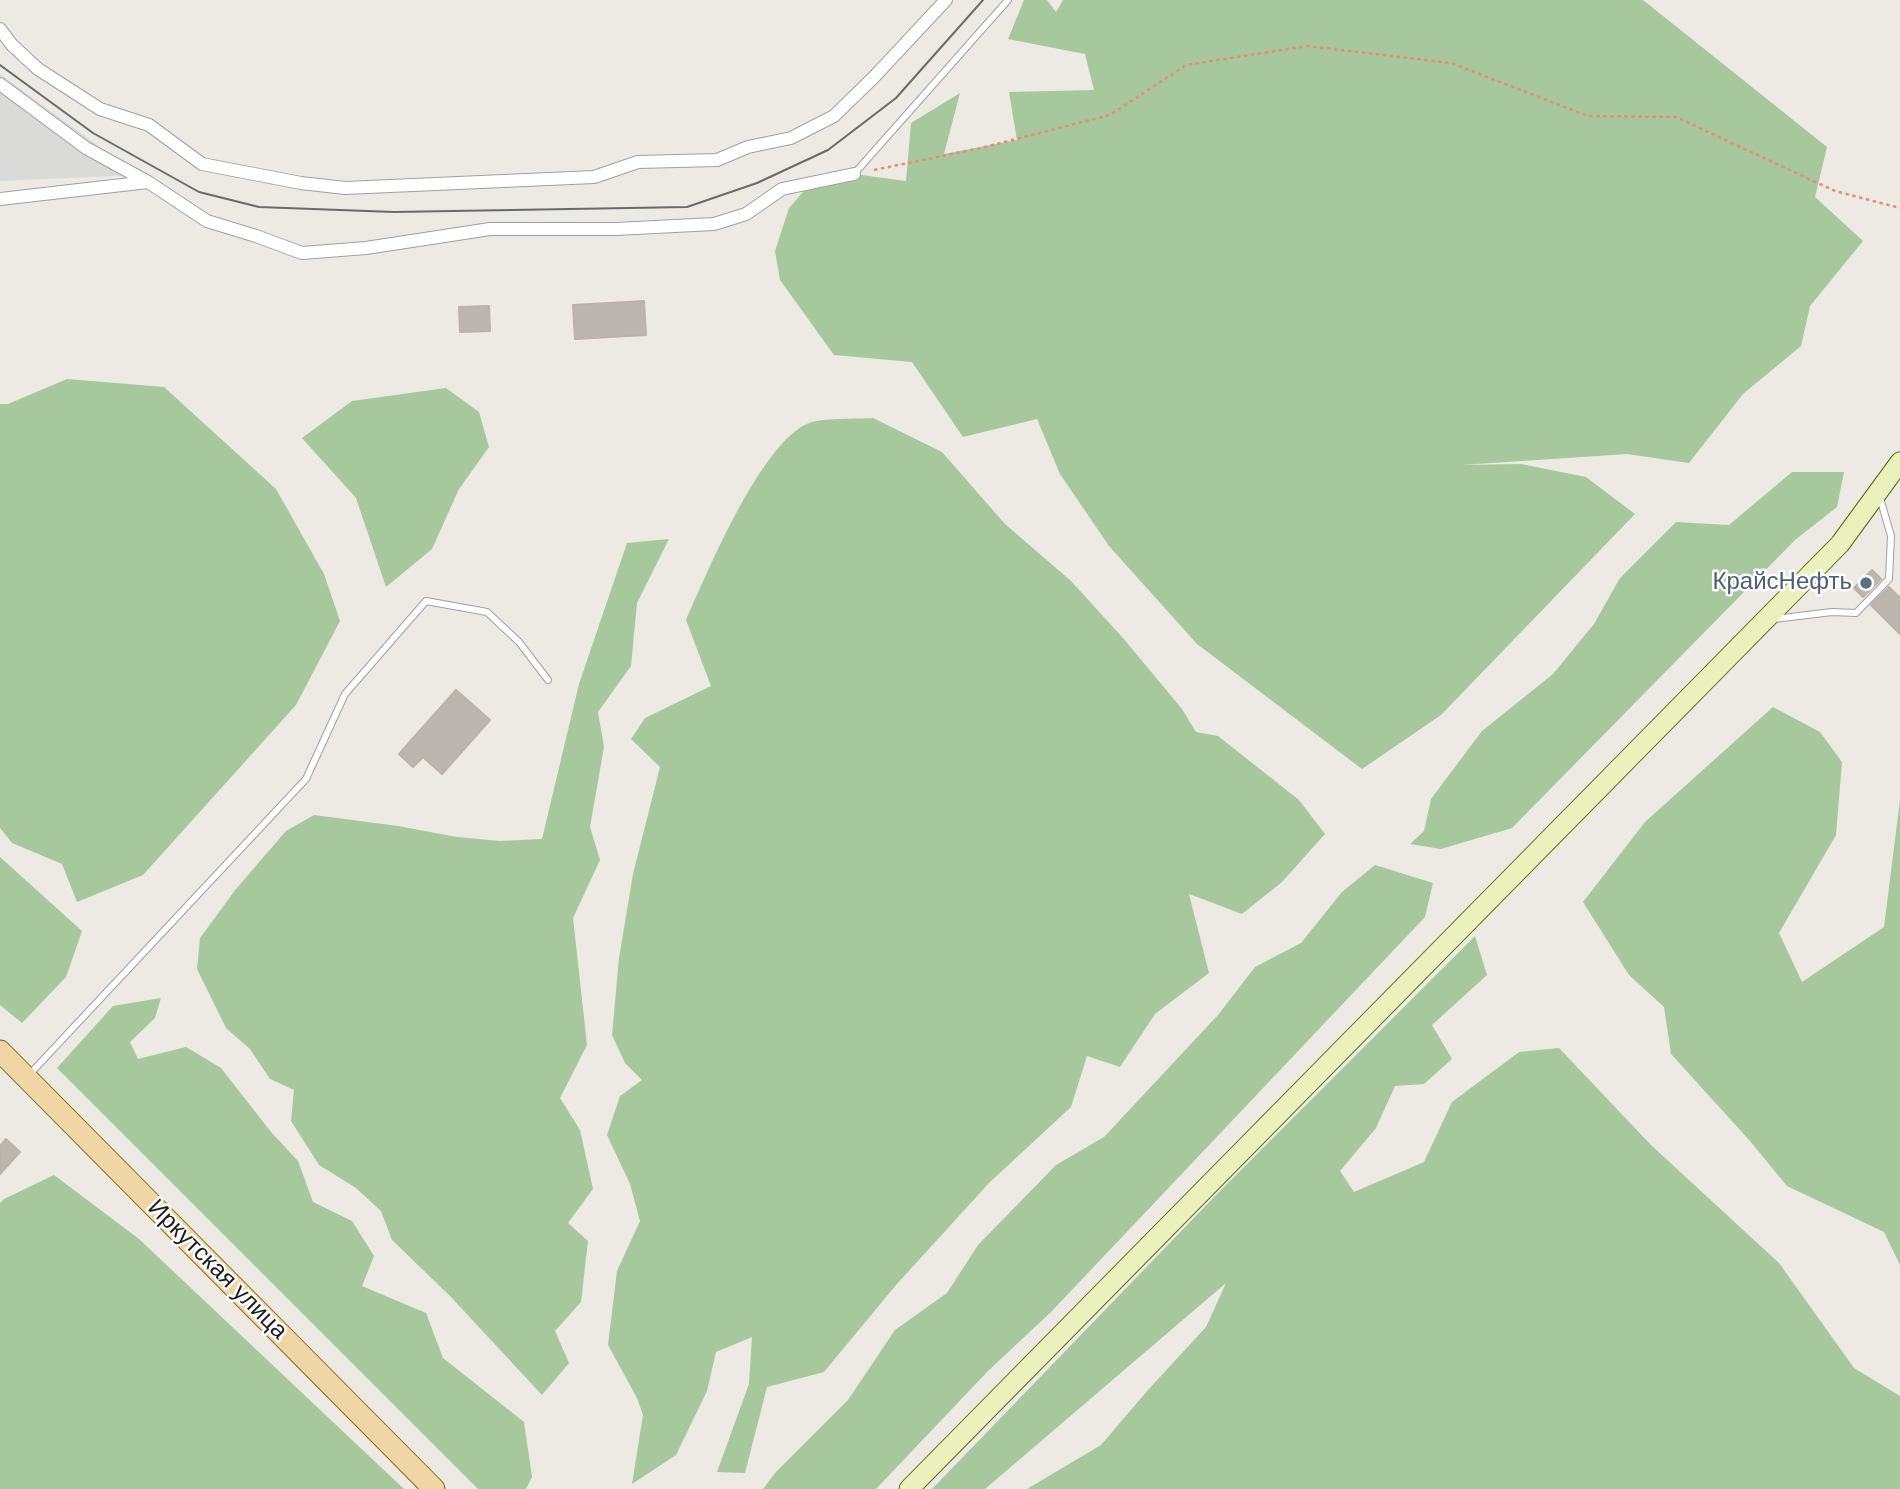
<!DOCTYPE html>
<meta charset="utf-8">
<style>
body{margin:0}
canvas{display:block;background:#eceae3}
</style>
<canvas width="1900" height="1489"></canvas>
<script>
const ctx = document.querySelector('canvas').getContext('2d');
ctx.lineJoin = 'round';
function paint(path, color) {
  ctx.fillStyle = color;
  ctx.fill(path, 'evenodd');
}
function strokePath(path, color, width, dash) {
  ctx.strokeStyle = color;
  ctx.lineWidth = width;
  ctx.lineCap = dash ? 'butt' : 'round';
  ctx.setLineDash(dash || []);
  ctx.stroke(path);
}
function write(font, color, halo, rows, align = 'center') {
  ctx.font = font + ' "DM Sans",sans-serif';
  ctx.lineWidth = 5;
  ctx.setLineDash([]);
  ctx.textBaseline = 'middle';
  ctx.strokeStyle = halo;
  ctx.fillStyle = color;
  for (const [text, x, y, turn = 0] of rows) {
    ctx.save();
    ctx.translate(x, y);
    ctx.rotate((+turn || 0) * Math.PI / 180);
    ctx.textAlign = isNaN(turn) ? turn : align;
    if (halo) ctx.strokeText(text, 0, 0);
    ctx.fillText(text, 0, 0);
    ctx.restore();
  }
}
const residential = new Path2D(`
 M0,74l138,101 -138,6z`);
const forest = new Path2D(`
 M1024,0h23l9,12 7,-12h580l184,147 -12,50 48,44 -53,65 -9,40 -58,48 -54,69 -62,-9 -166,11 60,-1 65,13 49,37 -194,201 -79,54 -165,-125 -88,-98 -49,-72 -23,-55 -74,18 -51,-75 -78,-7 -54,-75 -5,-29 14,-43 28,-32 37,-2 52,7 5,-58 49,-30 -16,61 73,-14 -8,-48 85,-2 -9,-36 -77,-15z
 M67,379l97,8 112,102 48,85 16,47 -44,84 -153,170 -66,27 -15,-38 -50,-21 -12,-15v-424h8z
 M446,388l33,24 10,35 -30,42 -27,60 -46,38 -30,-89 -54,-60 50,-37z
 M873,418l69,34 63,72 66,57 52,57 59,71 14,23 22,4 81,64 26,34 -43,48 -40,32 -53,-20 20,79 -54,41 -35,53 -33,-11 -16,51 -82,76 -93,102 -72,87 -57,15 -22,86 -28,-1 32,-88 3,-47 -36,15 -9,39 -31,64 -44,29 11,-69 -6,-17 -29,-53 9,-74 23,-50 -10,-37 -23,-49 13,-39 22,-16 -17,-17 -13,-28 7,-77 14,-84 27,-107 -29,-28 14,-21 66,-32 -25,-66c21,-47 75,-178 123,-197 11,-5 49,-4 64,-5z
 M1792,472h52l-7,35 -42,33 -283,288 -71,21 -31,-5 14,-13 7,-32 51,-68 71,-57 41,-50 26,-46 56,-56 53,3z
 M669,539l-32,64 -6,63 -33,46 6,35 -14,80 10,33 -27,58 14,127 -27,53 20,32 13,59 -25,34 20,18 -7,61 -26,29 14,32 -27,32 -92,-99 -58,-56 -11,-29 -25,-23 -37,-23 -28,-44 3,-31 -24,-11 -20,-30 -24,-21 -29,-59 3,-31 36,-49 50,-58 28,-16 84,11 59,11 43,4 42,-2 37,-155 48,-141z
 M1773,707l47,25 22,30 -6,73 -57,98 23,49 82,-55 16,-127v465l-16,-33 -97,-46 -37,-45 -79,-87 -7,-47 -35,-32 -46,-73 62,-80z
 M0,857l82,74 -16,46 -44,46 -22,-18z
 M1375,865l58,18 -8,34 -374,395 -63,59 -112,118h-113l12,-16 73,-73 47,-70 52,-37 31,-48 78,-80 48,-28 114,-122 37,-48 46,-24 41,-51z
 M1475,936l12,39 -55,50 20,34 -28,25 -29,2 -19,42 -36,43 14,21 70,-30 28,-60 67,-50 40,-4 92,97 128,118 75,105 46,28v93h-873l74,-44 47,-55 58,-63 20,-44 -241,206h-53l288,-298z
 M161,998l-6,20 -25,24 8,17 48,-12 35,21 50,64 27,29 15,41 39,19 22,35 -12,30 64,27 17,45 81,64 8,55 -6,12h-48l-421,-421 56,-62z
 M54,1175l85,64 265,250h-404v-286l4,-4z`);
const building = new Path2D(`
 M644,301l2,34 -71,4 -2,-34z
 M489,306l1,25 -30,1 -1,-25z
 M1872,570l9,9 -18,18 -9,-9z
 M1889,587l11,11v36l-29,-29z
 M456,690l34,30 -48,54 -19,-17 -10,10 -14,-13z
 M6,1139l14,13 -20,22v-28z`);
const path = new Path2D(`
 M874,170l107,-22 129,-33 76,-50 121,-19 144,17 137,53 88,1 159,74 65,17`);
const lane = new Path2D(`
 M854,174l154,-174
 M1774,619l58,-7 24,1 33,-34 2,-43 -11,-38
 M28,1076l278,-297 39,-85 81,-93 61,11 32,30 29,38`);
const street = new Path2D(`
 M0,29l12,16 26,24 62,40 49,16 53,39 99,19 44,5 249,-11 44,-15 79,-2 31,-13 43,-9 43,-22 40,-39 72,-77
 M0,84l86,64 62,34 59,39 49,15 46,17 64,-5 124,-19h126l98,-5 32,-10 36,-25 72,-15
 M0,199l148,-17`);
const secondary = new Path2D(`
 M909,1489l931,-945 60,-82`);
const primary = new Path2D(`
 M0,1051l434,438`);
const tram = new Path2D(`
 M0,65l93,68 106,59 60,15 135,5 293,-5 70,-24 71,-33 68,-52 87,-98`);
const markers = [
 [1866,583,7,"#5c6f8a"]
];
const serviceNames = [
 ["КрайсНефть",1852,583]
];
const streetNames = [
 ["Иркутская улица",217,1270,45]
];
paint(residential, '#dadad9');
paint(forest, '#a7c79d');
paint(building, '#bcb6b1');
strokePath(building, '#bcb2a8', 2);
strokePath(lane, '#a0a0a0', 8);
strokePath(street, '#a0a0a0', 14);
strokePath(secondary, '#566512', 21);
strokePath(primary, '#836512', 23);
strokePath(path, '#e88c79', 2.5, [3.5, 3.5]);
strokePath(lane, '#fff', 6);
strokePath(street, '#fff', 12);
strokePath(secondary, '#ebf1bd', 19);
strokePath(primary, '#f0d5a5', 21);
strokePath(tram, '#6a6a6a', 2);
for (const [x, y, r, color] of markers) {
  const dot = new Path2D();
  dot.arc(x, y, r, 0, 2 * Math.PI);
  ctx.fillStyle = color;
  ctx.fill(dot);
  strokePath(dot, '#fff', 2.5);
}
write('24px', '#4e5e75', '#fff', serviceNames, 'right');
write('24px', '#1c1c1c', '#fff', streetNames);
</script>
